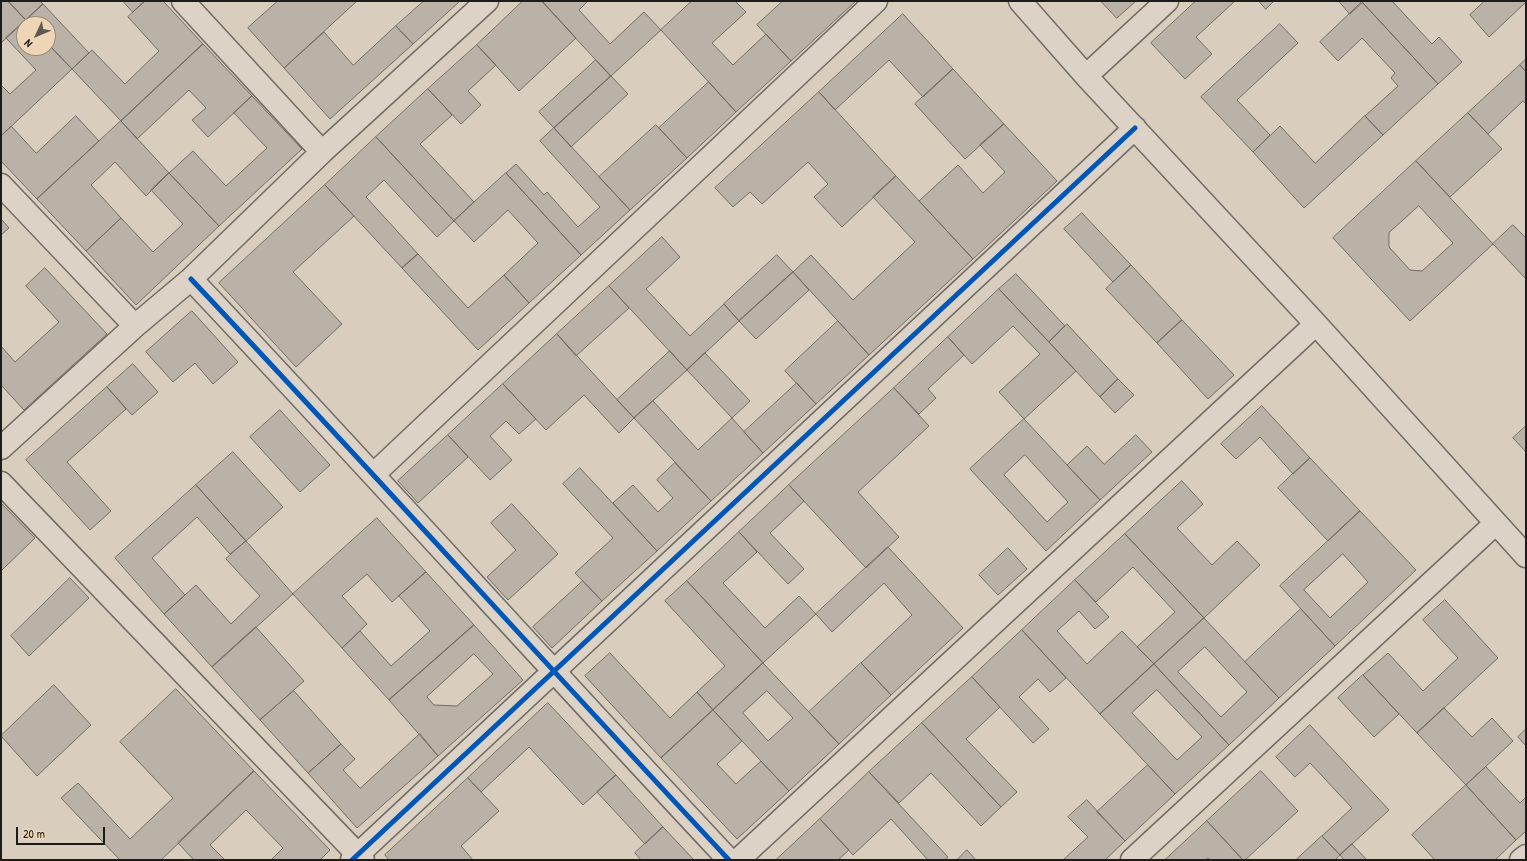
<!DOCTYPE html>
<style>
body{margin:0}
#map{position:relative;width:1527px;height:861px;overflow:hidden;background:#d9cdbd;font-family:"Patrick Hand",sans-serif}
canvas{display:block}
.frame{position:absolute;inset:0;border:2px solid #1c1c1c;pointer-events:none}
.north{position:absolute;left:16px;top:16px;width:40px;height:40px;box-sizing:border-box;background:#eed5b6;border:1px solid #9a8b78;border-radius:50%;rotate:226deg;font-size:11px;font-weight:700;line-height:16px;text-align:center;color:#1c1c1c}
.north::after{content:'';display:block;margin:auto;width:14px;height:18px;background:#5e5a54;clip-path:polygon(50% 0,100% 100%,50% 72%,0 100%)}
.scale{position:absolute;left:16px;top:827px;width:89px;height:18px;box-sizing:border-box;border:2px solid #1c1c1c;border-top:0;padding-left:5px;font-size:12px;line-height:14px;white-space:nowrap;color:#1c1c1c;-webkit-text-stroke:3px #eed5b6;paint-order:stroke}
</style>
<div id="map">
<canvas width="1527" height="861"></canvas>
<div class="frame"></div>
<div class="north">N</div>
<div class="scale">20 m</div>
</div>
<script>
const ctx = document.querySelector('canvas').getContext('2d');
ctx.lineJoin = 'round';
function paint(path, color) {
  ctx.fillStyle = color;
  ctx.fill(path, 'evenodd');
}
function strokePath(path, color, width, dash) {
  ctx.strokeStyle = color;
  ctx.lineWidth = width;
  ctx.lineCap = dash ? 'butt' : 'round';
  ctx.setLineDash(dash || []);
  ctx.stroke(path);
}
const building = new Path2D(`
 M1,1h7l18,19 -25,23z
 M8,1h32l3,3 -17,16z
 M123,1h22l-12,11z
 M145,1h18l40,43 -82,77 -49,-52 20,-19 33,34 34,-33 -31,-34z
 M278,1h79l-73,67 -36,-40z
 M424,1h36l-47,43 -17,-18z
 M523,1h19l34,37 -57,53 -42,-46z
 M542,1h46l-9,9 31,34 34,-32 17,18 -50,46z
 M692,1h43l11,11 -34,31 21,22 33,-31 25,27 -55,51 -75,-82z
 M783,1h73l-65,60 -34,-36z
 M1101,1h35l-19,17z
 M1196,1h39l-39,36 16,17 -27,25 -34,-36z
 M1259,1h15l-8,8z
 M1339,1h25l-14,13z
 M1364,1h28l40,43 7,-7 23,25 -24,22 -76,-82z
 M1485,1h41v1l-37,35 -19,-22z
 M1362,2l76,82 -55,51 -18,-19 33,-30 -7,-8 4,-5 -33,-35 -24,23 -18,-19z
 M43,4l46,49 -17,16 -24,-25v-20h-19l-3,-4z
 M903,14l50,55 -30,28 -34,-37 -54,50 -16,-18z
 M26,20l3,4h-5v24h24v-4l24,25 -71,67v-51l9,9 26,-24 -30,-32z
 M1280,24l18,19 -61,57 33,35 -17,17 -52,-55z
 M396,26l17,18 -83,75 -46,-51 40,-36 29,33z
 M203,44l49,52 -44,41 -16,-17 14,-12 -17,-18 -52,49 -16,-18z
 M477,45l19,20 -28,26 13,14 -20,19 -33,-35z
 M1526,59v13l-6,-7z
 M596,60l15,16 -57,52 -15,-16z
 M1520,65l6,7v32l-3,-3 -35,33 -20,-21z
 M953,69l51,55 -39,35 -50,-55z
 M611,76l17,18 -57,53 -17,-19z
 M709,82l27,30 -49,46 -28,-30z
 M428,89l24,26 -32,29 54,58 -20,19 -78,-84z
 M819,92l77,84 -54,51 -28,-30 14,-13 -20,-22 -46,42 -12,-12 -17,15 -18,-19z
 M252,96l50,53 -83,77 -50,-53 24,-22 33,35 41,-38 -33,-35z
 M1468,113l34,36 -52,48 -34,-36z
 M76,116l23,25 -62,58 -36,-38v-25l10,-10 25,27z
 M1365,116l18,19 -79,73 -51,-56 27,-26 35,37z
 M121,121l48,52 -23,23 -31,-34 -24,23 30,33 -35,33 -49,-52z
 M1004,124l53,57 -84,78 -54,-58 39,-36 25,28 22,-21 -25,-27z
 M656,125l31,33 -57,52 -31,-33z
 M554,128l76,82 -49,45 -75,-82 10,-9 28,31 3,-3 31,35 22,-20 -60,-66z
 M376,137l78,84 -17,16 -53,-57 -18,17 52,57 -16,14 -77,-83z
 M1416,161l77,83 -83,77 -77,-83zM1419,206l34,37 -31,28 -12,-1 -21,-23v-14z
 M169,173l50,53 -83,79 -50,-54 35,-33 32,34 30,-28 -32,-34z
 M506,173l75,82 -52,48 -25,-28 34,-32 -30,-33 -34,32 -20,-21z
 M896,176l77,83 -104,96 -76,-83 18,-17 42,45 62,-58 -42,-45z
 M325,185l29,31 -61,56 49,52 -46,43 -77,-84z
 M1082,213l49,52 -18,17 -49,-53z
 M1,219l8,9 -8,7z
 M1513,225l13,13v41l-33,-35z
 M662,237l18,20 -34,32 44,47 34,-32 15,17 -52,49 -78,-84z
 M418,254l50,54 36,-33 25,28 -51,47 -76,-82z
 M777,255l16,17 -54,49 -15,-17z
 M1131,265l51,55 -25,23 -51,-54z
 M45,268l62,66 -83,76 -23,-25v-39l14,16 44,-40 -33,-36z
 M793,272l16,18 -53,49 -17,-18z
 M1016,274l49,52 -16,16 -50,-53z
 M609,286l20,22 -53,48 -19,-22z
 M999,289l77,82 -52,48 -25,-27 41,-38 -27,-28 -41,38 -24,-27z
 M192,311l46,51 -25,22 -18,-21 -22,19 -27,-30z
 M1182,320l52,55 -26,24 -51,-56z
 M838,321l31,34 -53,49 -31,-33z
 M1067,324l51,55 -18,18 -51,-55z
 M557,334l77,84 -15,15 -35,-38 -38,35 -43,-46z
 M948,337l16,18 -36,34 8,9 -17,16 -25,-26z
 M670,351l17,19 -53,48 -17,-18z
 M705,353l45,48 -18,17 -45,-48z
 M133,364l25,28 -26,23 -25,-28z
 M1118,379l16,16 -19,18 -15,-16z
 M797,383l19,21 -53,49 -19,-21z
 M503,384l33,35 -17,15 -13,-13 -16,15 22,24 -22,20 -42,-45z
 M107,387l19,22 -59,53 44,49 -21,19 -64,-70z
 M894,388l35,38 -71,66 41,45 -33,31 -77,-83z
 M653,401l45,49 34,-32 31,35 -52,48 -77,-83z
 M1262,406l48,52 -17,16 -33,-37 -24,22 -15,-15z
 M280,410l50,55 -30,27 -50,-55z
 M1024,419l76,81 -54,51 -76,-82zM1025,455l43,47 -21,20 -43,-47z
 M1526,426v26l-13,-14z
 M448,435l20,22 -50,46 -20,-22z
 M1136,435l16,17 -52,48 -33,-35 20,-19 17,18z
 M233,452l50,55 -37,34 -50,-56z
 M1310,458l50,53 -32,30 -50,-53z
 M675,463l36,38 -54,50 -44,-48 20,-18 25,27 15,-14 -16,-18z
 M580,468l77,83 -55,50 -27,-28 38,-35 -50,-54z
 M1182,481l21,23 -26,24 35,37 25,-24 23,24 -56,53 -79,-84z
 M196,485l50,56 -16,13 -33,-37 -45,41 33,37 -21,19 -49,-56z
 M789,485l15,16 -34,32 34,36 -16,15 -49,-52z
 M1,503l34,35 -34,33z
 M512,504l46,50 -50,46 -21,-23 29,-27 -25,-27z
 M1360,511l56,59 -81,76 -55,-60zM1343,554l25,28 -38,36 -26,-28z
 M377,518l49,54 -34,30 -25,-28 -25,22 25,28 -25,24 -49,-54z
 M739,532l18,20 -34,31 42,45 34,-32 17,18 -53,49 -76,-82z
 M1125,534l79,84 -50,46 -17,-17 38,-35 -42,-45 -37,35 -21,-22z
 M246,541l47,53 -81,73 -48,-53 32,-29 35,39 29,-28 -34,-37z
 M888,547l75,81 -72,67 -30,-32 51,-48 -28,-32 -52,49 -16,-18z
 M1008,548l19,21 -29,26 -19,-20z
 M426,572l48,53 -85,75 -47,-52 18,-17 31,35 39,-35 -31,-35z
 M70,578l19,20 -60,58 -18,-20z
 M1075,580l34,37 -14,12 -16,-18 -22,20 30,33 35,-33 32,33 -54,50 -78,-84z
 M583,581l19,20 -50,47 -19,-21z
 M687,581l76,82 -50,47 -16,-18 28,-26 -60,-65z
 M1445,600l53,58 -81,75 -54,-58 25,-22 35,38 35,-33 -35,-38z
 M1301,609l34,37 -56,52 -34,-36z
 M1204,618l75,80 -50,47 -75,-81zM1205,647l42,45 -26,25 -43,-45z
 M474,625l49,55 -85,76 -49,-56zM474,654l19,20 -36,32 -23,-1 -7,-8z
 M256,627l48,54 -44,39 -48,-53z
 M1022,630l44,48 -16,14 -12,-13 -19,18 30,32 -16,14 -61,-66z
 M610,653l60,65 27,-26 16,18 -52,48 -76,-82z
 M763,663l76,81 -50,47 -76,-81zM767,691l26,27 -25,23 -25,-28z
 M861,663l30,32 -52,49 -30,-32z
 M1154,664l75,81 -54,49 -75,-80zM1157,690l45,47 -25,23 -45,-47z
 M1363,675l36,39 -25,23 -36,-39z
 M972,677l28,30 -34,32 51,53 -16,15 -79,-84z
 M54,685l37,40 -54,51 -36,-40z
 M176,689l78,82 -93,89h-41l-59,-62 17,-15 52,56 43,-41 -53,-56z
 M294,691l47,53 -33,29 -48,-53z
 M548,703l68,72 -33,30 -54,-58 -48,45 -13,-14z
 M1444,708l28,29 20,-19 21,23 -47,44 -49,-52z
 M713,710l29,31 -25,23 19,20 25,-23 28,30 -52,48 -76,-81z
 M922,723l79,84 -20,19 -50,-53 -32,30 -30,-31z
 M1310,725l79,85 -49,45 -18,-19 30,-28 -42,-45 -15,14 -19,-20z
 M1526,729v17l-8,-9z
 M420,734l18,22 -81,72 -49,-55 33,-29 14,15 -12,11 17,18z
 M1148,765l27,29 -50,47 -28,-29z
 M1486,767l34,36 6,-6v34l-10,9 -50,-55z
 M254,771l76,79 -10,10h-49l12,-12 -37,-38 -36,35 15,15h-31l-16,-17z
 M1261,771l37,40 -53,49h-2l-36,-39z
 M869,772l79,85 -4,3h-16l-37,-41 -38,36 -33,-36z
 M616,775l47,52 -18,17 -48,-52z
 M468,778l31,33 -38,35 12,14h-84l-4,-5z
 M1466,785l50,55 -21,20h-60l-23,-25z
 M1087,800l38,41 -20,19h-42l25,-23 -20,-20z
 M820,819l29,31 -11,10h-62z
 M1207,821l36,39h-33l-2,-2 -3,2h-40z
 M663,827l31,33h-53l-6,-7z
 M1322,836l18,19 -5,5h-39z
 M1352,844l15,16h-23l-4,-5z
 M967,850l9,10h-19z`);
const minor = new Path2D(`
 M183,1l139,151
 M1020,1l66,75 230,248 210,232
 M1086,76l81,-75
 M1,185l134,141
 M191,279c181,192 357,388 538,581
 M1,448l134,-122 56,-47 131,-127 165,-151
 M374,474l502,-473
 M1,483l362,377
 M352,860l783,-732
 M738,860l578,-536
 M1132,860l364,-337
 M1521,860l5,-4`);
const cycleway = new Path2D(`
 M191,279c181,192 357,388 538,581
 M352,860l783,-732`);
paint(building, '#bab2a6');
strokePath(building, '#716c64', 1);
strokePath(minor, '#716c64', 25);
strokePath(minor, '#dcd2c6', 22);
strokePath(cycleway, '#0057b8', 5);
</script>
